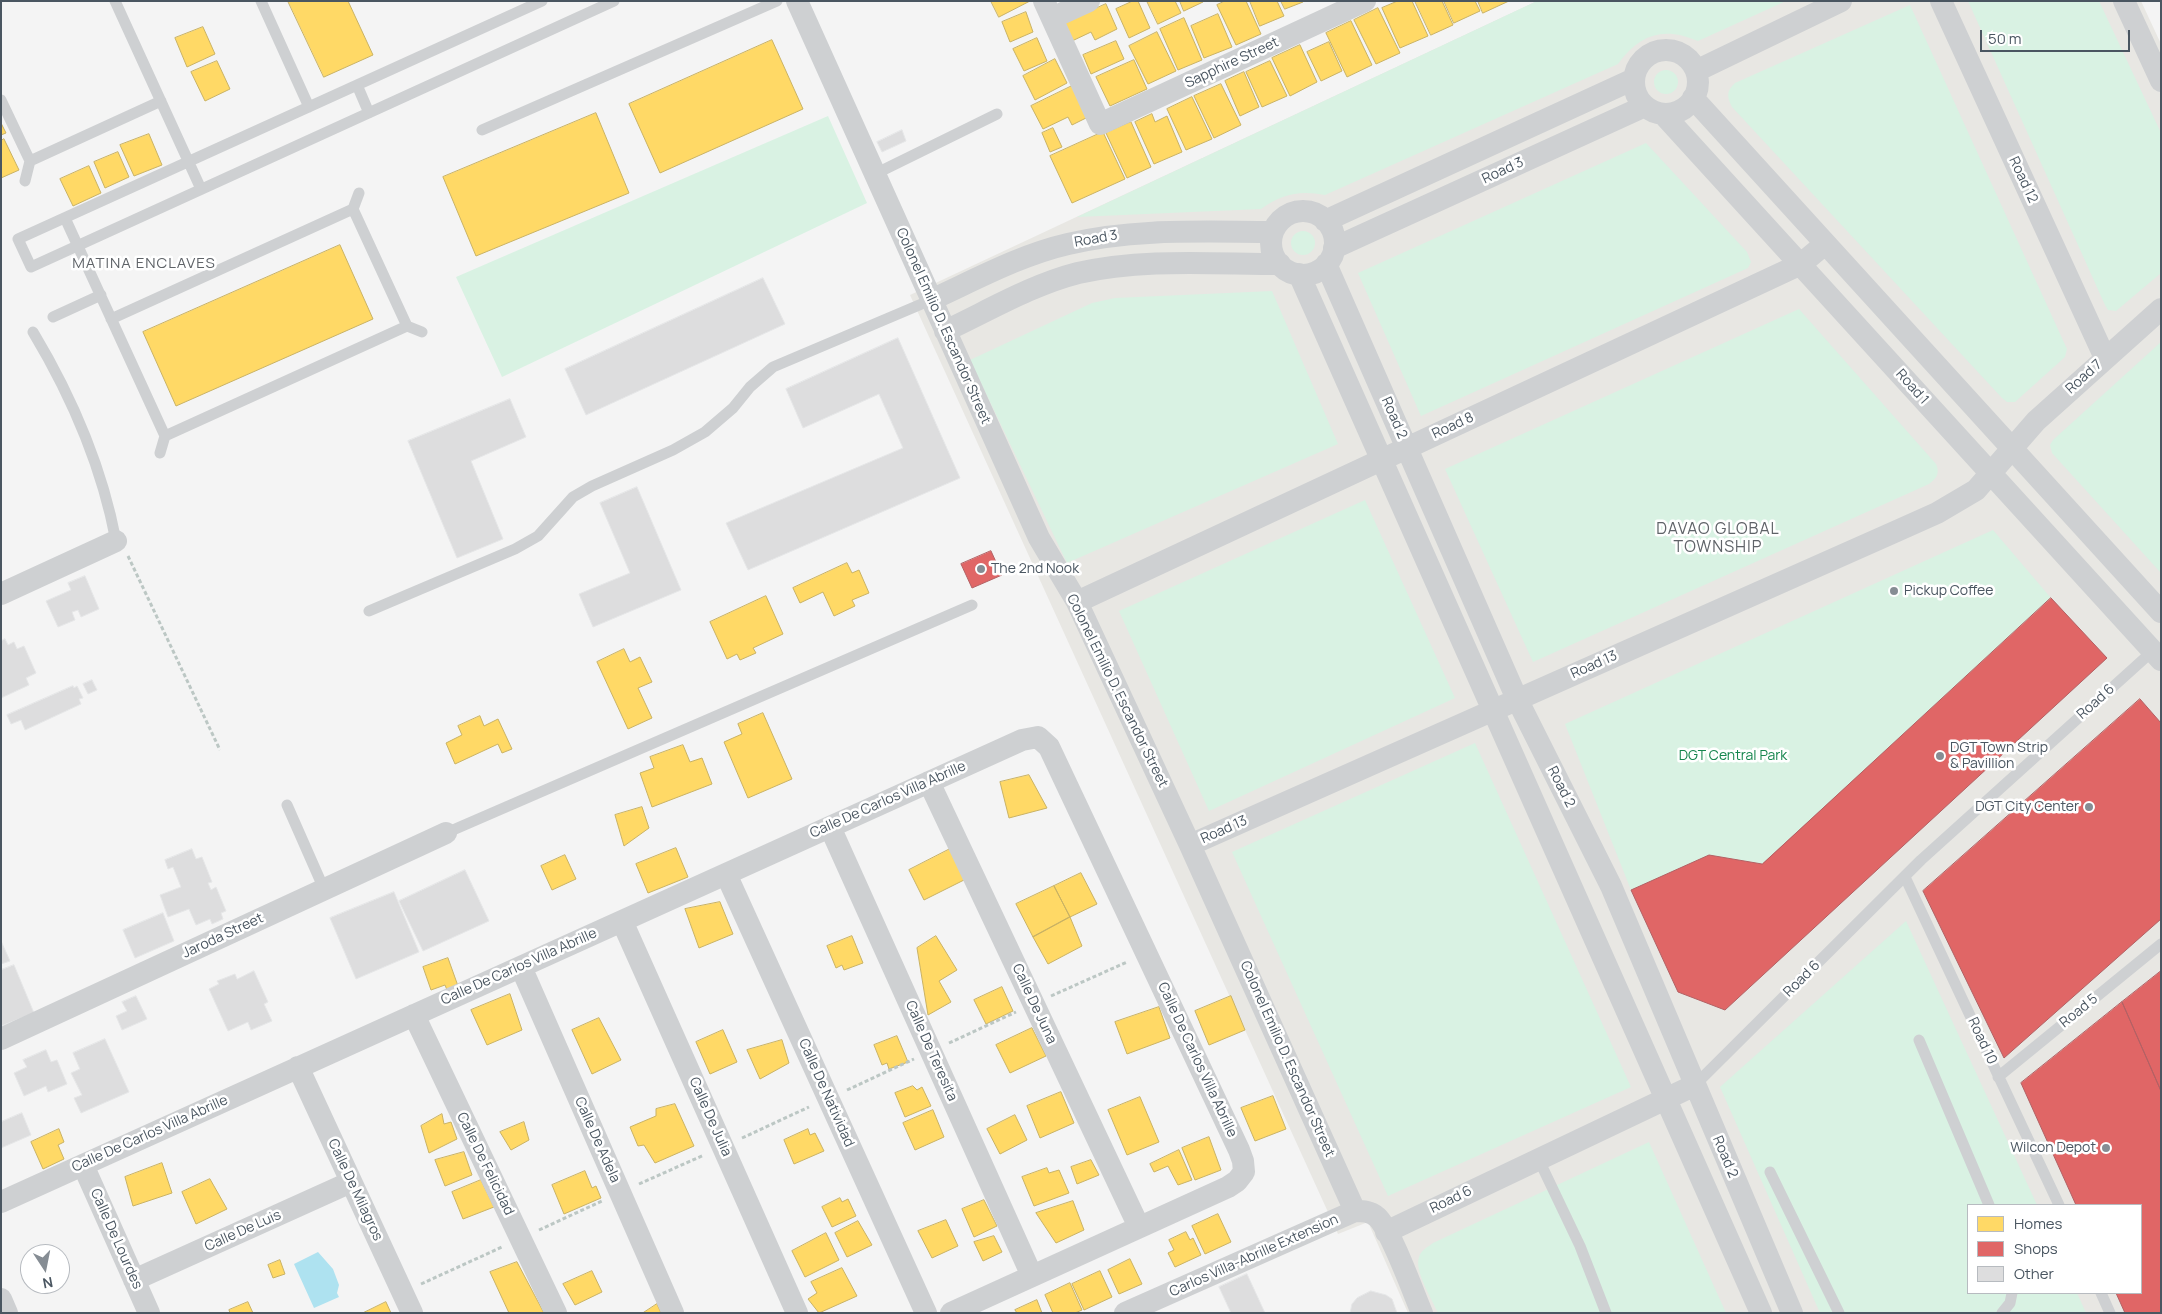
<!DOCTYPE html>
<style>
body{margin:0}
#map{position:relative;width:2162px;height:1314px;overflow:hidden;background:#f4f4f4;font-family:Manrope,sans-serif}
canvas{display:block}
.frame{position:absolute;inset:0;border:2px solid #4a5661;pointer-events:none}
.legend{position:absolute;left:1967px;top:1204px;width:175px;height:90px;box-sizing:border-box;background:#fff;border:1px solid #b7bbc0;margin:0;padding:6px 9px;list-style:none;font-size:15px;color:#4a5661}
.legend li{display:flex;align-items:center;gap:10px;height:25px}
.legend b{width:25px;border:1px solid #b7bbc0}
.north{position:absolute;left:20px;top:1244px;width:50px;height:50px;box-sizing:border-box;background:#fff;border:1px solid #b7bbc0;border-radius:50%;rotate:169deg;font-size:14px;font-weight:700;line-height:20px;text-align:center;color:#4a5661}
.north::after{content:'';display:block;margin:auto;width:18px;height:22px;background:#868d94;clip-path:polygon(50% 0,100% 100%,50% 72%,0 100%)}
.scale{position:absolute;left:1980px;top:30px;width:150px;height:22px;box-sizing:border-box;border:2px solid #4a5661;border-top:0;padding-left:6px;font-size:15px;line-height:18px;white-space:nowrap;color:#4a5661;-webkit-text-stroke:4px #fff;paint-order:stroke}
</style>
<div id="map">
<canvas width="2162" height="1314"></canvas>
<div class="frame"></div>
<ul class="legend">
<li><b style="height:14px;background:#ffd966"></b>Homes</li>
<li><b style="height:14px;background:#e06666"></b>Shops</li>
<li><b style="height:14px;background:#ddddde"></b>Other</li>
</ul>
<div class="north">N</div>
<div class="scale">50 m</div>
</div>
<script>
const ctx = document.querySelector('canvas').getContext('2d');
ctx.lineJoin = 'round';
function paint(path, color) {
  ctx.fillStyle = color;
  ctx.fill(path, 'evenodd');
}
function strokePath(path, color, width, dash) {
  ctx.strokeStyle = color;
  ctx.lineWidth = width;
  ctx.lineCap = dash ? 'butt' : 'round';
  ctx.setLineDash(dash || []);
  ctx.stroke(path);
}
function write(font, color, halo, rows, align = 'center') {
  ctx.font = font + ' Manrope,sans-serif';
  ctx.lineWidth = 5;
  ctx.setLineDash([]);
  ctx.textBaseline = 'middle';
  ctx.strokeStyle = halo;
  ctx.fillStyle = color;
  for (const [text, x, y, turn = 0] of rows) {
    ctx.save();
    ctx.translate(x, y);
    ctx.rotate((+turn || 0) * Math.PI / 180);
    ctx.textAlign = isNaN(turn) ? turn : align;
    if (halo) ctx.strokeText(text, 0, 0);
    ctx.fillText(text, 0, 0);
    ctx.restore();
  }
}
const commercial = new Path2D(`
 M1537,1h604l20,43v1269h-753l-40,-91 -30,12 -428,-939zM1968,1205h173v88h-173z`);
const green = new Path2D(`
 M1537,1h249l-88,40c-34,-15 -59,-7 -80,23l-293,131c-25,-5 -44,-1 -64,14l-184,8z
 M1968,1h131l62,132v140l-45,38 -8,-1 -3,-5z
 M1910,5l157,344 -2,8 -50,45h-8l-5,-4 -270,-291c-5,-10 -6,-16 3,-24z
 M1654 82a12 12 0 1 1 24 0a12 12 0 1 1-24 0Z
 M828,116l39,87 -365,174 -46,-100z
 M1646,143l101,109 4,10 -3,6 -327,148 -63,-143z
 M1291 243a12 12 0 1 1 24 0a12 12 0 1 1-24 0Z
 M1272,291l66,153 -271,119 -97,-203 122,-57 23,-5z
 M1799,309l137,155c4,9 1,14 -7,20l-396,178 -88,-193z
 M2161,342v231l-109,-120 -2,-8 3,-5z
 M1365,500l90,198 -246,113 -90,-200z
 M1993,530l58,68 -289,266 -53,-9 -78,35 -66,-166z
 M1475,743l156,344 -243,109 -156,-344z
 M1906,921l131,284h-69v88h109l9,20h-266l-100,-226z
 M1649,1142l77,171h-288c-6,-14 -24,-42 -19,-56 2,-7 9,-10 14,-14z`);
const water = new Path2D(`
 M318,1252l15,17 6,16 -2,8 2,4 -25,11 -20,-44z`);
const homes = new Path2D(`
 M288,1h60l25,54 -49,22z
 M991,1h39l-31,16z
 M1133,1h5l12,27 -21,10 -13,-29z
 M1147,1h28l6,12 -23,11z
 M1180,1h23v1l-19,9z
 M1225,1h21l15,33 -25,11 -19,-40z
 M1250,1h27l7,15 -24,10z
 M1281,1h22v1l-18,7z
 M1398,1h14l16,35 -28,12 -18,-40z
 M1415,1h27l11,24 -22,10z
 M1444,1h31l5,10 -26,12z
 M1478,1h31l-26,12z
 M1106,4l11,25 -22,11 -4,-8 -19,9 -8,-18z
 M1378,8l22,45 -24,11 -22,-44z
 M1026,12l7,20 -23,10 -8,-20z
 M1218,14l14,33 -28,11 -13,-32z
 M1184,18l18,42 -24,10 -18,-41z
 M1351,21l21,44 -25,12 -21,-44z
 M203,27l12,27 -28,13 -12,-29z
 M1157,32l19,39 -28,13 -19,-38z
 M1037,38l10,23 -23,10 -11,-22z
 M772,40l31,69 -143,64 -31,-69z
 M1116,41l8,18 -33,15 -8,-19z
 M1329,42l13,29 -21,10 -14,-29z
 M1300,45l17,37 -27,14 -18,-38z
 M1055,59l12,24 -32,17 -12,-24z
 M1134,60l13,29 -37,17 -14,-29z
 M217,61l13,28 -25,12 -14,-29z
 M1270,61l17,35 -25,11 -16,-35z
 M1244,72l15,35 -19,9 -15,-35z
 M1221,84l20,41 -27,13 -20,-42z
 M1072,86l16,31 -16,8 -4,-8 -25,12 -12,-23z
 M1192,97l20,42 -26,11 -19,-41z
 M596,113l33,80 -153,63 -33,-79z
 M1152,114l3,8 12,-6 15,36 -28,12 -19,-42z
 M1131,122l20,45 -24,11 -21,-45z
 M1,123l5,10 -5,2z
 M1053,128l9,19 -12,5 -8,-19z
 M1103,132l22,47 -53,24 -22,-47z
 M149,134l13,31 -28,11 -14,-31z
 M4,139l15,31 -18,8v-37z
 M118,152l11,25 -24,11 -11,-26z
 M89,166l12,27 -28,13 -13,-27z
 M340,245l33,74 -197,87 -33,-74z
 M847,563l5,10 7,-3 10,23 -17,7 3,6 -21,10 -11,-24 -23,11 -7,-15z
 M766,596l17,38 -30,14 3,5 -16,7 -3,-6 -10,5 -17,-37z
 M624,649l6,13 10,-5 12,25 -14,6 14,30 -24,11 -31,-67z
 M763,713l29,66 -44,19 -24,-56 18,-8 -4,-10z
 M480,716l4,10 14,-7 14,30 -10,4 -4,-9 -43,20 -9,-21 16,-8 -4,-9z
 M683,745l7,17 12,-4 10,26 -60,23 -12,-34 14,-5 -4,-11z
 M1029,775l18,33 -38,10 -9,-36z
 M642,807l7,21 -25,18 -9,-31z
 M676,848l12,29 -40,16 -12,-29z
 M950,849l16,30 -42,21 -15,-30z
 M565,855l11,24 -24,11 -11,-24z
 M1081,873l16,31 -27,13 -16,-31z
 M1054,886l16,31 -37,20 -17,-33z
 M720,902l13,32 -34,14 -14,-39z
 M1070,917l12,29 -34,18 -15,-27z
 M852,936l11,27 -19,7 -2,-5 -6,3 -9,-22z
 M936,936l21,34 -18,11 12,21 -23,13 -11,-67z
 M448,958l10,28 -11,4 -2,-5 -14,5 -8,-23z
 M1002,987l11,24 -27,13 -12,-24z
 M510,994l12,36 -35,15 -16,-35z
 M1231,996l14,34 -36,15 -14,-34z
 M1159,1007l11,31 -43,16 -12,-32z
 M599,1018l22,42 -29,14 -20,-44z
 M1032,1028l14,28 -36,17 -14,-28z
 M723,1030l14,32 -27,12 -14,-32z
 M897,1036l11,26 -19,7 -2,-6 -5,2 -8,-20z
 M782,1040l7,23 -29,16 -13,-29z
 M913,1086l4,4 5,-3 9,19 -26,11 -10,-24z
 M1061,1092l13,31 -34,15 -13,-32z
 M1273,1096l13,33 -31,12 -14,-33z
 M1140,1097l19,45 -32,13 -19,-45z
 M675,1104l19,42 -39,17 -11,-18 -6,1 -8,-19 26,-11v-7z
 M933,1110l11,27 -29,13 -12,-27z
 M442,1114l2,10 7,-2 6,17 -28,14 -8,-27z
 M1015,1115l12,25 -27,14 -13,-25z
 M524,1122l5,18 -18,10 -11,-18z
 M59,1129l5,13 -6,3 6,14 -21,10 -12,-27z
 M808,1129l2,6 5,-2 9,18 -30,13 -10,-24z
 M1209,1137l12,33 -26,10 -13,-32z
 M1179,1150l13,30 -14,5 -10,-19 -14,6 -4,-8z
 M464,1152l8,23 -27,11 -10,-26z
 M1091,1160l8,15 -22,9 -6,-17z
 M162,1163l10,30 -39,13 -8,-29z
 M1047,1168l2,5 10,-3 10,23 -35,13 -12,-29z
 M585,1171l7,17 4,-2 5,12 -37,16 -12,-29z
 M210,1179l17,30 -31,15 -14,-32z
 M481,1180l13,27 -31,12 -11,-27z
 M840,1198l2,4 6,-3 8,17 -24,11 -10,-20z
 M984,1200l13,26 -23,11 -12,-28z
 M1073,1201l11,29 -28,13 -20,-30z
 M1218,1214l13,28 -26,12 -13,-28z
 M946,1220l12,26 -26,12 -14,-27z
 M858,1221l14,24 -25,12 -12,-24z
 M1186,1232l4,8 3,-2 8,17 -26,12 -7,-14 6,-3 -5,-10z
 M826,1233l13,27 -34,17 -13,-26z
 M994,1236l8,16 -19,9 -9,-19z
 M1130,1259l12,25 -23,10 -11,-24z
 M280,1260l5,14 -12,4 -5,-13z
 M517,1262l27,51h-35l-19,-41z
 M842,1268l15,28 -38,17 -11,-14 9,-6 -6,-11z
 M592,1271l10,21 -27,13 -12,-21z
 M1100,1271l12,26 -28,13 -12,-26z
 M1070,1283l12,27 -7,3h-22l-8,-18z
 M1037,1300l5,13h-25l-2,-3z
 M248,1302l5,11h-23l-1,-3z
 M386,1302l5,11h-28z
 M657,1304l4,9h-18z`);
const shops = new Path2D(`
 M991,551l11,24 -30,13 -11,-24z
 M2051,598l56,60 -382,352 -47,-18 -47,-102 78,-35 53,9z
 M2140,699l21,24v196l-157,139 -81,-167z
 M2161,971v120l-39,-89z
 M2122,1002l39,89v222h-36l-9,-20h25v-88h-65l-55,-122z`);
const building = new Path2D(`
 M902,130l4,11 -24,11 -5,-10z
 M763,278l22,46 -199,91 -21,-46z
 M898,338l62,140 -212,92 -22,-47 177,-75 -24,-54 -76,34 -17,-39z
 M510,399l16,38 -55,24 32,78 -46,19 -49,-117z
 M637,487l44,103 -88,37 -14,-33 51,-21 -30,-70z
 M85,576l14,33 -18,8 -3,-7 -6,2 3,8 -17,7 -12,-26 25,-11 -3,-7z
 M5,639l3,6 6,-3 3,7 7,-3 12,27 -10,5 3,7 -28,13v-57z
 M92,680l5,10 -9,4 -5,-10z
 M73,686l1,2 3,-2 6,12 -4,1 2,5 -56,26 -4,-10 -10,4 -4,-9z
 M192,849l4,10 6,-2 10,25 -4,1 3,7 5,-3 10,24 -5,2 2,6 -11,5 -2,-5 -14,6 -7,-16 -21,8 -8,-22 21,-8 -8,-20 -5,2 -3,-9z
 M465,870l24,51 -66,30 -24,-50z
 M394,892l25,60 -63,27 -26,-61z
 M163,913l11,28 -39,17 -12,-28z
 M1,941l9,20 -9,3z
 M14,965l20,48 -33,13v-56z
 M254,971l14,31 -4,2 8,17 -21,9 -3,-8 -20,9 -19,-42 10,-5 -2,-3 18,-7 2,5z
 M136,996l11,23 -25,11 -6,-14 11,-5 -5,-9z
 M105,1039l24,53 -48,21 -7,-15 8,-3 -11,-22 9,-4 -7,-16z
 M46,1050l5,12 6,-2 10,24 -19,8 -2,-6 -22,10 -10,-23 13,-6 -4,-7z
 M22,1113l9,22 -30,13v-26z
 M1247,1274l18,39h-34l-12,-26z
 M1371,1291l15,4 6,4 5,14h-47l2,-9 5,-6z`);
const path = new Path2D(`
 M128,556l92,194
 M1051,996l76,-34
 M949,1043l67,-31
 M847,1090l67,-31
 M742,1138l67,-31
 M639,1184l65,-29
 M539,1230l63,-29
 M421,1284l81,-37`);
const lane = new Path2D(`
 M115,1l86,188
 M261,1l48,106
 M542,1l-524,238 13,28 583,-266
 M357,85l12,28
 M1,100l29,61 -5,20
 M482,130l295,-129
 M30,161l131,-60
 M875,174l122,-60
 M353,209l54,117
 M65,218l100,218 -5,17
 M53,317l48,-22
 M111,319l242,-110 6,-16
 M33,332c39,65 69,135 83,209
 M165,436l242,-110 15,6
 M369,611l146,-62 23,-13 35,-39 19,-11 81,-36 32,-18 28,-24 17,-21 23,-20 158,-67
 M287,805l37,84
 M446,833l526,-228
 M1905,877l154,328
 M1919,1040l70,165
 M1998,1077l163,-133
 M1695,1085l226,-225 235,-212
 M1538,1158l42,88 26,67
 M1770,1172l69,141
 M2101,1293l9,20
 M2002,1313l8,-10 2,-10`);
const street = new Path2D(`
 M797,1l242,537 38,64 113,243 165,366
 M1044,1l56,123 265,-123
 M1941,1l164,357
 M2124,1l37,80
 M1052,18l37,-17
 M1634 82a32 32 0 1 1 64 0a32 32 0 1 1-64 0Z
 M1696,71l145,-70
 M1693,98l468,514
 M1663,114l498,546
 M1271 243a32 32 0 1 1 64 0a32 32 0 1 1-64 0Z
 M1325,221l309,-142
 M1334,248l311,-142
 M1326,264l191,435 94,187 181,427
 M1299,274l462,1039
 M931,300c44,-20 89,-45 137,-56 67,-16 136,-12 205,-12
 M945,331c43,-20 86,-46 133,-58 65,-15 135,-9 202,-9
 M1,594l115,-53
 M1077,602l724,-338 24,-20
 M929,782l210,445
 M830,827l202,449
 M1190,845l709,-315 38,-17 39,-23 60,-69 125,-112
 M726,874l200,439
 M622,921l175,392
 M521,967l152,346
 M414,1015l142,298
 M1,1039l445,-206
 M298,1067l114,246
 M83,1165l66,148
 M1,1202l1021,-462 16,-3 11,10 190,403 4,11 1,11 -7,9 -9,6 -277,126
 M1386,1232l309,-147
 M134,1280l217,-98
 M1,1299l6,14
 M1125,1313l230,-102c8,0 15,0 22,6 14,13 36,75 45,96`);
const markers = [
 [981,569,5,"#868d94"],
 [1894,591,5,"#868d94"],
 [1940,756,5,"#868d94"],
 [2089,807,5,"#868d94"],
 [2106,1148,5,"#868d94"]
];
const streetNames = [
 ["Sapphire Street",1232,63,-25],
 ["Road 3",1503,171,-25],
 ["Road 12",2023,180,65],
 ["Road 3",1096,239,-10],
 ["Colonel Emilio D. Escandor Street",943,326,66],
 ["Road 7",2084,377,-42],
 ["Road 1",1912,387,48],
 ["Road 2",1394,418,66],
 ["Road 8",1453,426,-25],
 ["Road 13",1594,665,-24],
 ["Colonel Emilio D. Escandor Street",1117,691,64],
 ["Road 6",2096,702,-42],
 ["Road 2",1561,787,63],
 ["Calle De Carlos Villa Abrille",888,800,-24],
 ["Road 13",1224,830,-24],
 ["Jaroda Street",223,936,-25],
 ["Calle De Carlos Villa Abrille",519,967,-24],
 ["Road 6",1802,979,-45],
 ["Calle De Juna",1034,1004,65],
 ["Road 5",2079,1011,-39],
 ["Road 10",1982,1041,65],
 ["Calle De Teresita",931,1051,66],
 ["Colonel Emilio D. Escandor Street",1287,1059,66],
 ["Calle De Carlos Villa Abrille",1197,1060,65],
 ["Calle De Natividad",826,1093,66],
 ["Calle De Julia",710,1117,66],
 ["Calle De Carlos Villa Abrille",150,1134,-24],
 ["Calle De Adela",597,1140,66],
 ["Road 2",1725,1157,67],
 ["Calle De Felicidad",485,1164,64],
 ["Calle De Milagros",355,1190,65],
 ["Road 6",1451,1200,-26],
 ["Calle De Luis",243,1231,-24],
 ["Calle De Lourdes",116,1239,66],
 ["Carlos Villa-Abrille Extension",1254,1256,-24]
];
const poiNames = [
 ["The 2nd Nook",991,569],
 ["Pickup Coffee",1904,591],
 ["DGT Town Strip",1950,748],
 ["& Pavillion",1950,764],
 ["DGT City Center",2079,807,"right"],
 ["Wilcon Depot",2096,1148,"right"]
];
const parkNames = [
 ["DGT Central Park",1733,756]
];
const neighbourhoodNames = [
 ["MATINA ENCLAVES",144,264]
];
const quarterNames = [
 ["DAVAO GLOBAL",1718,530],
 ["TOWNSHIP",1718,548]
];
paint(commercial, '#e8e7e3');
paint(green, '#d9f2e3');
paint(water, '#aee2f0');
paint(homes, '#ffd966');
strokePath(homes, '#c9b264', 1);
paint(shops, '#e06666');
strokePath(shops, '#b36164', 1);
paint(building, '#ddddde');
strokePath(building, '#e5e6e7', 1);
strokePath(path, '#bcc7c4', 3, [4, 2.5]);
strokePath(lane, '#ced0d2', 11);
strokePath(street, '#ced0d2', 22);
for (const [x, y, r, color] of markers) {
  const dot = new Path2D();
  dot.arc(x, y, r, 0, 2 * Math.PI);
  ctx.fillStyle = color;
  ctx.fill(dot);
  strokePath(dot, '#fff', 2);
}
write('14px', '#4a5661', '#fff', streetNames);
write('14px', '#4a5661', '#fff', poiNames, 'left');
write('14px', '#17864f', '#fff', parkNames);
ctx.letterSpacing = '1px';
write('15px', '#5f6368', '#fff', neighbourhoodNames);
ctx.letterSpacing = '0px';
ctx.letterSpacing = '1px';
write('16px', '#5f6368', '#fff', quarterNames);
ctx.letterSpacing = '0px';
</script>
